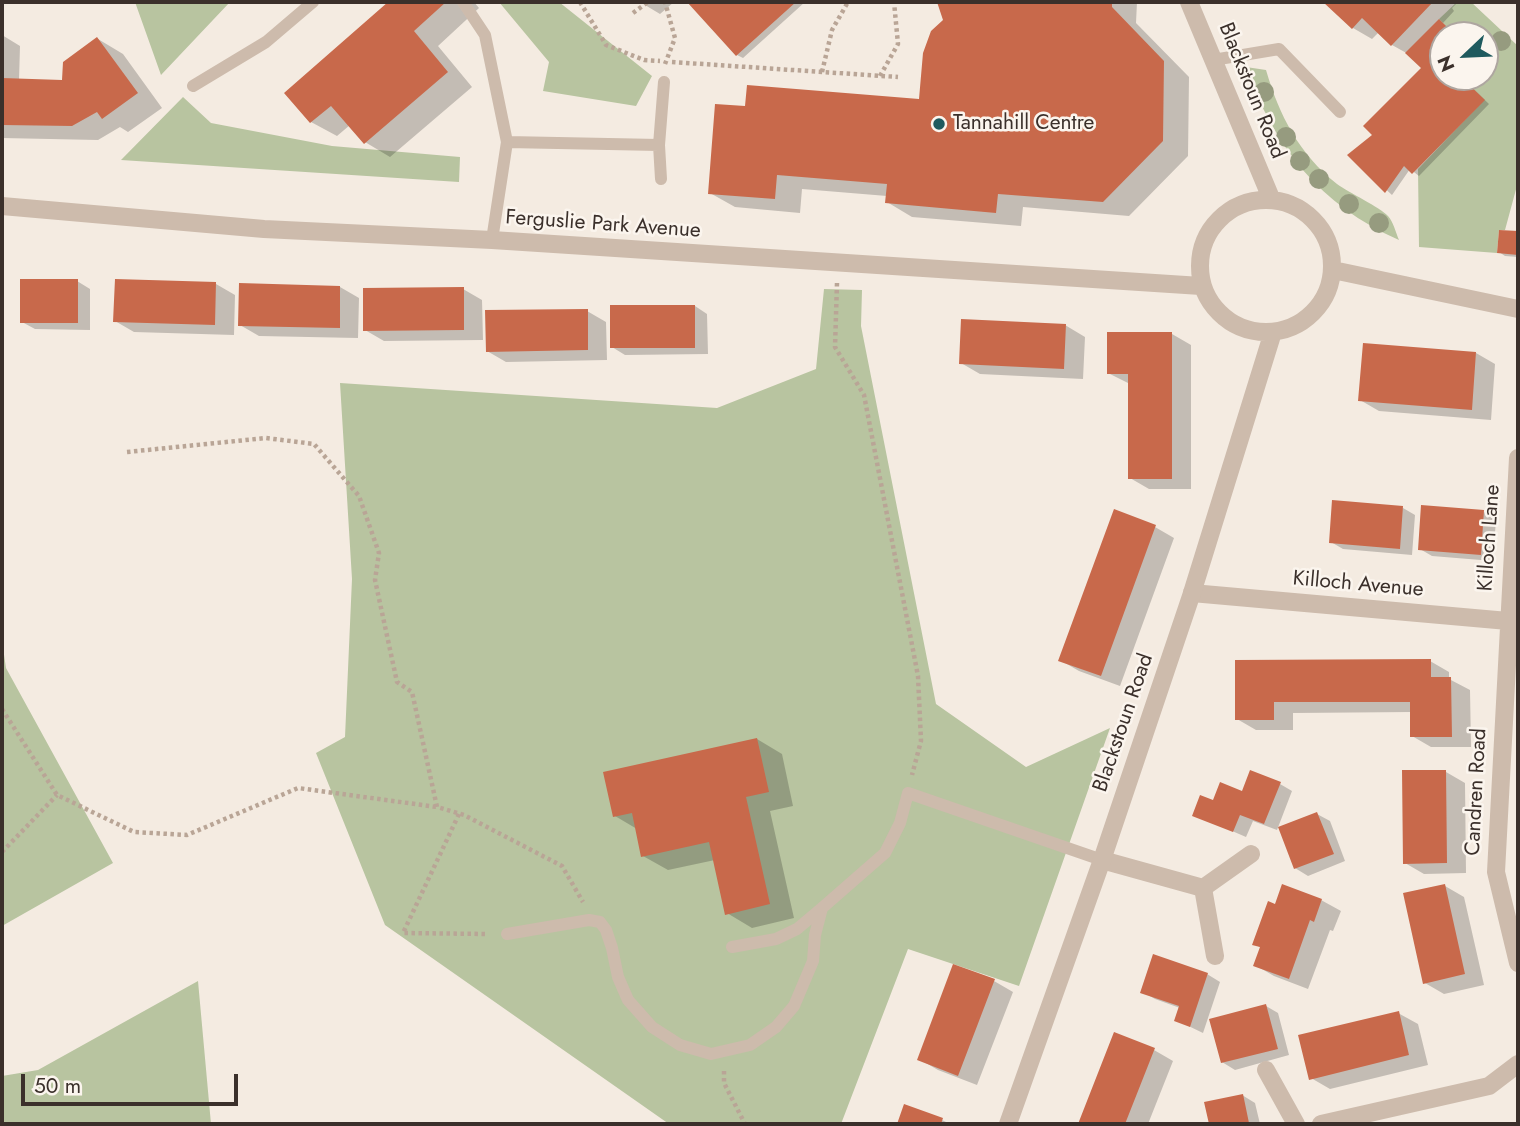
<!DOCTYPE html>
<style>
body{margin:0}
#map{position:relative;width:1520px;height:1126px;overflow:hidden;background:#f4ebe1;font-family:Jost,sans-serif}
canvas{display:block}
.frame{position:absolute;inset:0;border:4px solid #3b302b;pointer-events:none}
.north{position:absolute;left:1429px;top:21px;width:70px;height:70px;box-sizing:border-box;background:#fbf5ee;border:2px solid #aea6a0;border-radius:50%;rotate:247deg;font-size:19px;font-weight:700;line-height:28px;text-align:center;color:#3b302b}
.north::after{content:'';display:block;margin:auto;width:24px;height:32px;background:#1f5a5e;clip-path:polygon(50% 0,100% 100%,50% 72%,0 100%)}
.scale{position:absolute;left:21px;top:1074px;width:217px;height:32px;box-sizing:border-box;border:4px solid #3b302b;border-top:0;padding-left:9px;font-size:21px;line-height:24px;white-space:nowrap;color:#3b302b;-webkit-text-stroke:5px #fbf5ee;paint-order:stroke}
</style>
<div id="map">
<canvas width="1520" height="1126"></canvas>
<div class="frame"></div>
<div class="north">N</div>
<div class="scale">50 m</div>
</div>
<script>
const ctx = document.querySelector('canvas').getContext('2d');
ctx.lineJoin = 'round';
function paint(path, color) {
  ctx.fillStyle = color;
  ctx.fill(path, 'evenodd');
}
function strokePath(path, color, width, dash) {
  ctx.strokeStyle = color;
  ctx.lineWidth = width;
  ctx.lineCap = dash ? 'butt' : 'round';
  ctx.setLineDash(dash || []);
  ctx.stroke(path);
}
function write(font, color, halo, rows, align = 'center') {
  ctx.font = font + ' Jost,sans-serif';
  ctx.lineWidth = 5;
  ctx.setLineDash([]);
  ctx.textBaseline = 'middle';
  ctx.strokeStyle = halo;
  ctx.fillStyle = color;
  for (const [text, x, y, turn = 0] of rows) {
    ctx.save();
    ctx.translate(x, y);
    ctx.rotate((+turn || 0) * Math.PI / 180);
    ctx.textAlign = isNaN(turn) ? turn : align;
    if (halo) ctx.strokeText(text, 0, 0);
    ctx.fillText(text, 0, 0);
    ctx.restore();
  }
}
const green = new Path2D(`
 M135,2h95l-69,73z
 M499,2h60l93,74 -16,30 -93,-15 6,-29z
 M1457,2h14l47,44v136l-13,48h-6l-2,23 -78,-6 -1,-78 66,-69 -23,-23h24v-42h-30l-16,-16z
 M1246,67l20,3c13,45 33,84 71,114 12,9 43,23 51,32 5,5 8,17 11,24 -79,-35 -125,-93 -153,-173z
 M183,97l28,26 121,23 128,11 -1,25 -338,-22z
 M824,289l38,1 -1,36 75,378 90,63 84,-39 -91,258 -111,-37 -67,175h-172l-284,-199 -69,-172 29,-16 7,-158 -12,-196 377,25 99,-39z
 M2,641l4,27 107,195 -111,63z
 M198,981l13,143h-209v-48l36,-6z`);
const shadow = new Path2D(`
 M391,2h83l5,6 -41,38 34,41 -82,70 -25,-15 -15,-17 -13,11 -26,-14 -25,-29z
 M640,2h34l-14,12z
 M689,2h116l-62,56 -6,-3z
 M938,2h199l-1,21 53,54 -1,79 -59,60 -106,-9 -2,19 -109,-9 -25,-15v-6l-85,-7 -2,24 -65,-6 -25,-14 36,-85 175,-7 24,-81z
 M1326,2h132l-6,6 2,3 -11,12 13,12h-13v42h18l28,27 -70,72 -9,-7 -18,26 -43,-40 26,-20 48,-67 -13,-13 -18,-10 -13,-13 -7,7 -19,-11z
 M2,35l18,11 -1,34 45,1 34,-42 25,15 39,54 -34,24 -8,-5 -22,13 -96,-2z
 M1500,232l18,1v24l-13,-1 -6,-4z
 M77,281l13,8v41l-55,-1 -13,-7z
 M216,284l19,11 -1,40 -100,-3 -19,-11z
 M340,287l19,11 -1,40 -99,-2 -19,-11z
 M463,289l19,11 1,40 -99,1 -19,-11z
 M695,306l12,8 1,40 -83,1 -13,-8z
 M587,311l19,11 1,38 -101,2 -19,-11z
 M1065,325l20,12 -2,42 -103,-5 -19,-11z
 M1172,334l19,11v144h-42l-19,-11v-94l-22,-11z
 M1476,353l19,11 -4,56 -112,-9 -19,-11z
 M1403,508l12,7 -3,40 -69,-6 -12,-7z
 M1484,512l12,7 -3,42 -61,-5 -12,-7z
 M1155,527l19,11 -54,148 -41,-15 -19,-11z
 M1430,661l19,11v7l21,11 1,57h-40l-19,-11v-24l-119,1v17h-37l-19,-11v-57z
 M757,739l25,15 11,52 -23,5 24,107 -42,10 -25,-15 -12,-53 -47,10 -25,-14 -6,-27 -22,-13z
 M1446,772l19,11 1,90 -42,1 -19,-11z
 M1280,784l12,7 -15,39 -24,-9 -7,16 -51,-22 19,-13z
 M1317,814l13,7 15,40 -37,15 -13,-8z
 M1445,886l19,11 20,88 -40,9 -19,-11z
 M1321,900l20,11 -8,20 -3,-1 -22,59 -34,-13 -19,-11 6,-17 -6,-4 21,-38z
 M1207,974l13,8 -17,51 -27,-13 4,-12 -25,-9 -12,-7z
 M994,981l19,11 -36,93 -39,-15 -19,-11z
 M1266,1006l12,7 11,42 -54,15 -13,-8z
 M1398,1013l20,11 10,41 -98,24 -19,-11z
 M1115,1034l39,16 19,11 -25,63h-68z
 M1242,1095l13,8 5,21h-50l-4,-20z
 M905,1106l37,14 8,4h-51z`);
const building = new Path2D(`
 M388,2h58l-32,29 34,41 -84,72 -33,-38 -21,17 -26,-30z
 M687,2h109l-60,54z
 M937,2h175v5l52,54 -1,80 -60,61 -105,-8 -2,19 -111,-10 2,-19 -110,-9 -2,24 -67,-5 7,-90 30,2 2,-21 172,14 4,-46 8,-22 12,-11z
 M1323,2h110l-42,44 -29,-28 -10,11z
 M1439,19l16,16h-12v42h18l24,23 -73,74 -8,-8 -19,27 -38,-38 25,-20 -9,-9 58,-58 -16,-15z
 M97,37l41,56 -36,26 -5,-7 -25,14 -70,-1v-47l60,2 1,-18z
 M1499,230l19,1v24l-21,-2z
 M20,279h58v44h-58z
 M115,279l101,3 -1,43 -102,-3z
 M239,283l101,3v42l-102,-2z
 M464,287v43l-101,1v-43z
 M610,305h85v43h-85z
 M588,309v41l-102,2 -1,-42z
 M961,319l105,5 -2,45 -105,-5z
 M1107,332h65v147h-44v-105h-21z
 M1363,343l113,9 -4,58 -114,-9z
 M1332,500l71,6 -3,43 -71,-6z
 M1421,505l63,5 -3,45 -63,-5z
 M1114,509l42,16 -55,151 -43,-15z
 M1431,659v18h20l1,60h-42v-35h-136v18h-39v-60z
 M757,738l12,54 -23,5 24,107 -45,11 -16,-73 -68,15 -9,-44 -19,4 -10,-45z
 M1250,770l31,12 -17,42 -24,-9 -7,17 -41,-16 8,-21 13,5 7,-18 22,9z
 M1402,770h44l1,93 -44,1z
 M1317,812l17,42 -40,15 -16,-42z
 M1282,884l40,15 -8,23 -4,-2 -21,59 -36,-13 7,-19 -8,-2 16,-44 7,3z
 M1445,884l20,90 -42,10 -20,-91z
 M1153,954l55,19 -18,54 -16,-6 5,-15 -39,-13z
 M953,964l42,15 -37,97 -41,-16z
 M1266,1004l12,45 -57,14 -12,-44z
 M1399,1011l10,44 -100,25 -11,-45z
 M1114,1032l41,16 -30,76h-47z
 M1243,1094l6,29 -40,1 -5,-22z
 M904,1104l39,14 -2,6h-44z`);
const path = new Path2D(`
 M580,2l26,43 38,15 16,1
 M633,13l15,-11
 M672,62l226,15
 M665,64l10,-26 -10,-36
 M822,72l10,-42 16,-28
 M880,76l18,-32 -4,-42
 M837,283l-2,64 29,48 54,281 3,65 -9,34
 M127,452l139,-14 48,6 45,52 20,57 -4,27 22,102 15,10 25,115 27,8 98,51 21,36
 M2,709l55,86 77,37 53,3 111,-47 139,19
 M459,814l-56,119 84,1
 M2,852l55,-57
 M724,1071v12l21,41`);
const service = new Path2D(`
 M463,2l22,33 22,107 -15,98
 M1213,60l66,-11 61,63
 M193,86l73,-44 47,-40
 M507,142l152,3
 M661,179l-2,-34 5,-63
 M507,934l82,-14 11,2 6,8 6,18 6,29 10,23 24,27 28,18 31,9 39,-9 26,-18 18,-21 19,-45 2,-26 7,-27 63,-55 15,-30 8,-30 194,67
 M732,947l44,-8 21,-10 25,-21`);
const minor = new Path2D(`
 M1518,458l-22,414 22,91
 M1192,593l316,28 10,3
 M1102,860l101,28
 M1215,956l-12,-68 48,-34
 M1266,1070l30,54
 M1321,1124l168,-38 29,-22`);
const tertiary = new Path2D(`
 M1189,2l82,196
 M1200 266a66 66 0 1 1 132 0a66 66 0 1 1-132 0Z
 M2,206l262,23 228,11 709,46
 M1333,270l185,39
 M1008,1124l94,-264 90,-267 81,-261`);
const trees = [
 [1501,41],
 [1264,92],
 [1286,137],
 [1300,161],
 [1319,179],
 [1349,204],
 [1379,223]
];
const markers = [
 [939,124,7,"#1f5a5e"]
];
const streetNames = [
 ["Blackstoun Road",1251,91,68],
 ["Ferguslie Park Avenue",603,225,4],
 ["Killoch Lane",1490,538,-86],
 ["Killoch Avenue",1358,585,5],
 ["Blackstoun Road",1124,723,-71],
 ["Candren Road",1477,792,-87]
];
const poiNames = [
 ["Tannahill Centre",953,124]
];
paint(green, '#b8c4a0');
paint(shadow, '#0003');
paint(building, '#c8694b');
strokePath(path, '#b9a596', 4.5, [3.5, 3.5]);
strokePath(service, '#cdbbac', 12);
strokePath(minor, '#cdbbac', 18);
strokePath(tertiary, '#cdbbac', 18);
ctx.fillStyle = '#969b7f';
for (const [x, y] of trees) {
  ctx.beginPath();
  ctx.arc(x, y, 10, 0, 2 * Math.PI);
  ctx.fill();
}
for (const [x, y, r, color] of markers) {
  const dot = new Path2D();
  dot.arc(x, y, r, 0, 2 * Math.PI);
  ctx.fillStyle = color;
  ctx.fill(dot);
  strokePath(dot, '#fbf5ee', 2.5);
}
write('21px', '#3b302b', '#fbf5ee', streetNames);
write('21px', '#3b302b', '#fbf5ee', poiNames, 'left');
</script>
